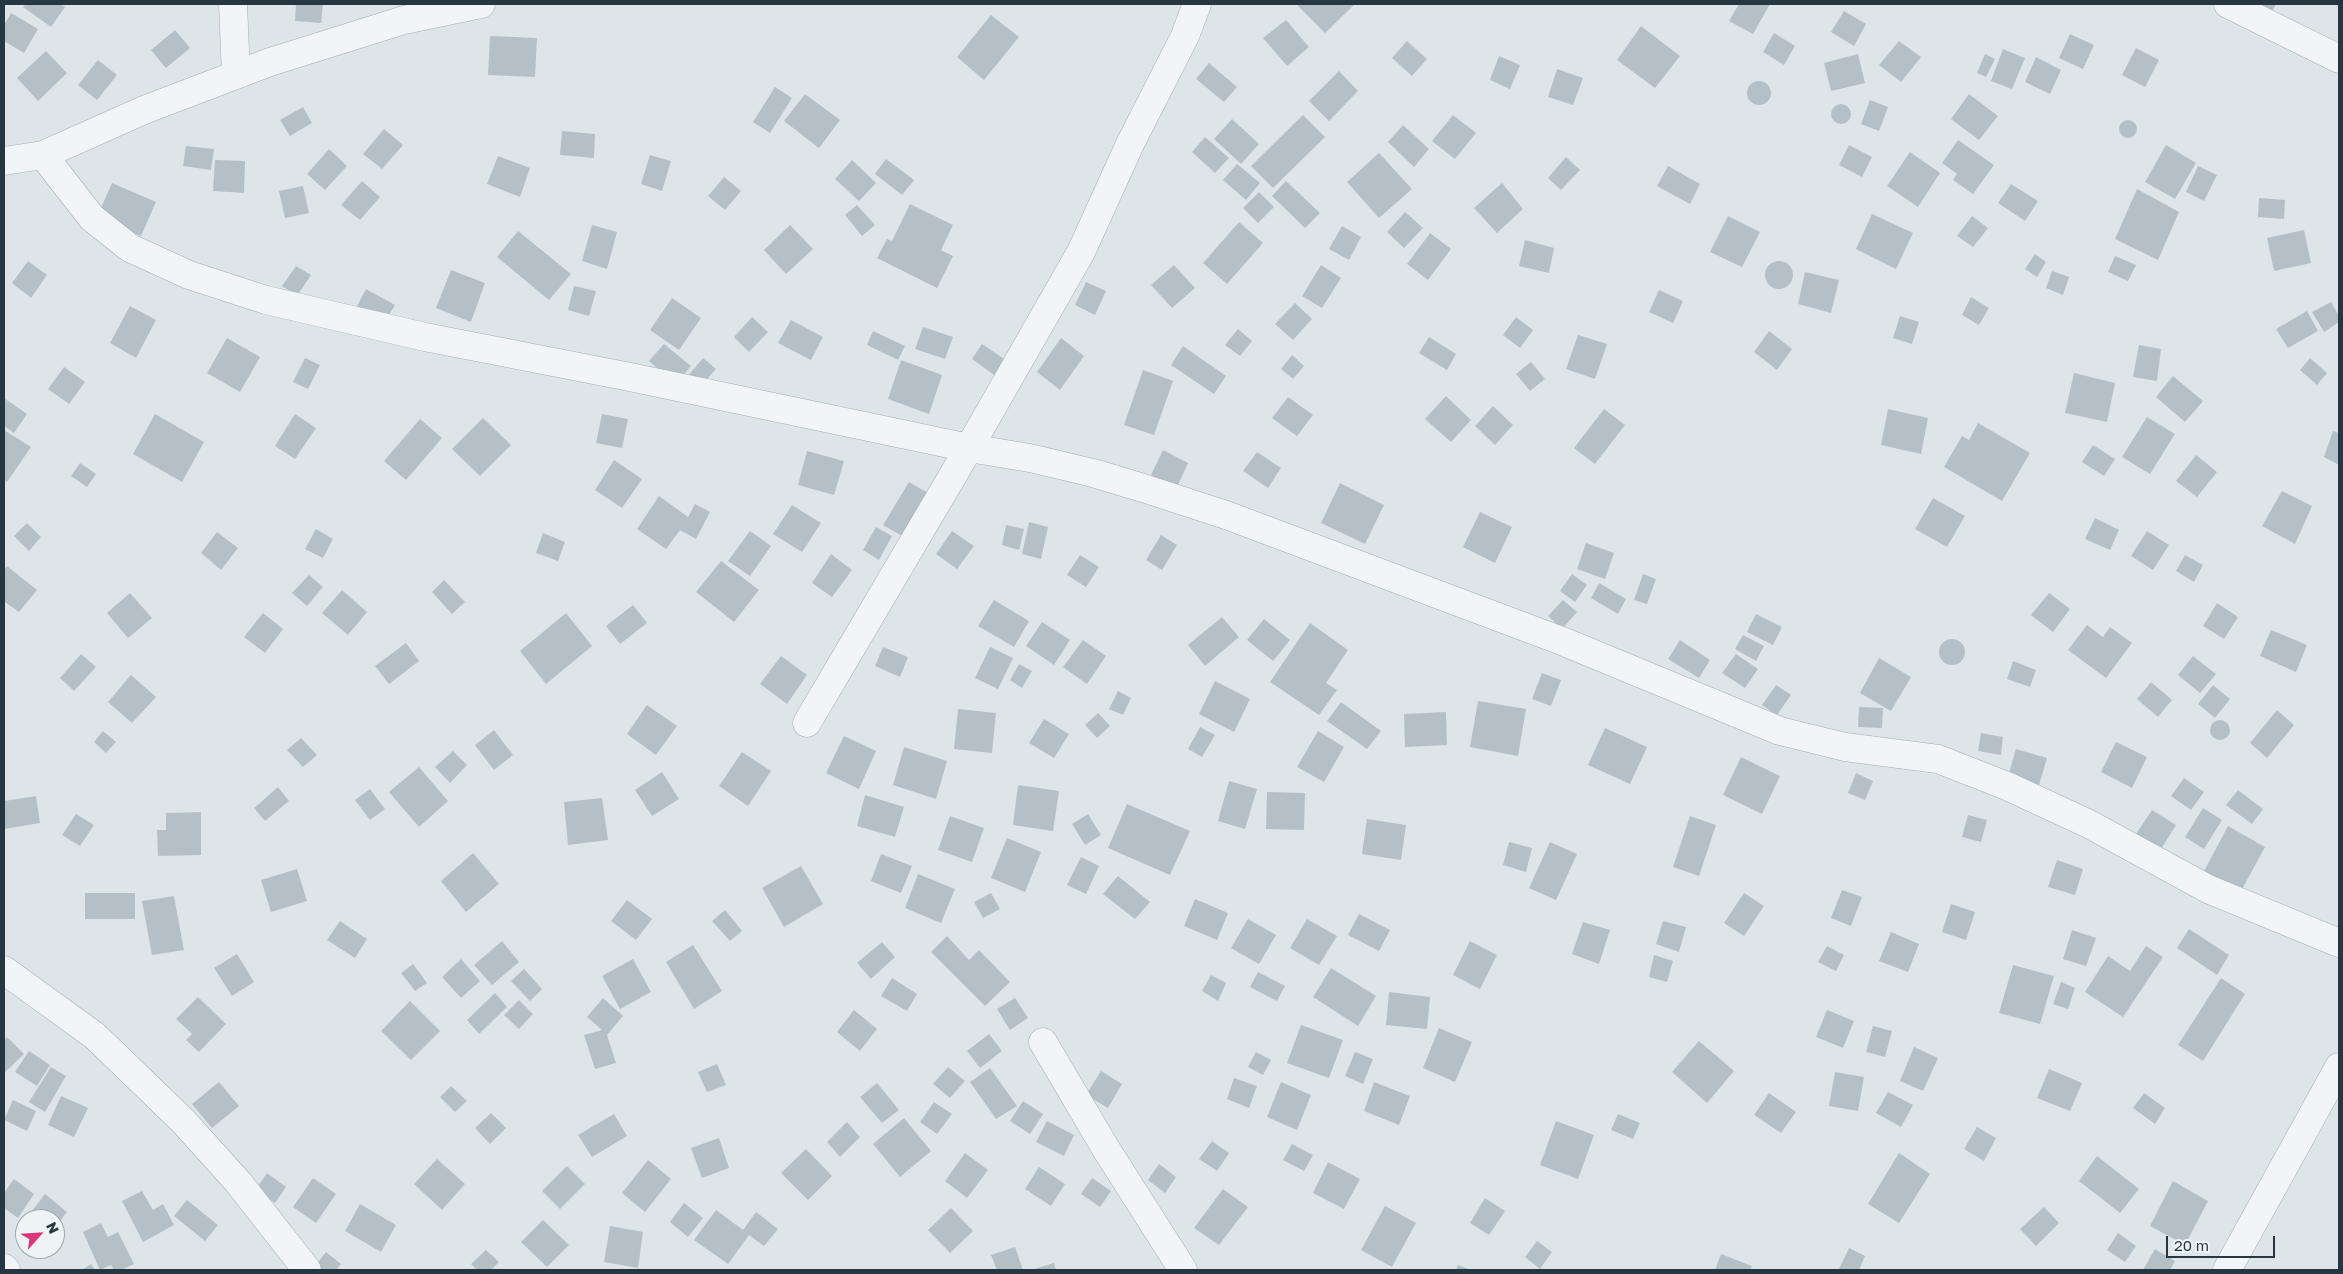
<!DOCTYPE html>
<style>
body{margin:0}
#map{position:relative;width:2343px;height:1274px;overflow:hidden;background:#dee5e9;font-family:"Golos Text",sans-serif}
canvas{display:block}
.frame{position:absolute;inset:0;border:5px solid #263741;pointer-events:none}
.north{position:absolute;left:15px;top:1209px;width:50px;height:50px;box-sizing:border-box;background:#eef4f6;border:1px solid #9ea8ae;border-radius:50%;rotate:64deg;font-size:14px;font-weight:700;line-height:20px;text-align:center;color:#263741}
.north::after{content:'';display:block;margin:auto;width:18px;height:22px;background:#da3779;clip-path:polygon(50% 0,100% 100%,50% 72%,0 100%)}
.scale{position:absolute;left:2166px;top:1236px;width:109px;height:22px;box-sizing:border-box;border:2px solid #263741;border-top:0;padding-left:6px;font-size:15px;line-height:18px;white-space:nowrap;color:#263741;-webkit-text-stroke:4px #eef4f6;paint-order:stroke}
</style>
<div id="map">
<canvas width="2343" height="1274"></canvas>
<div class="frame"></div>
<div class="north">N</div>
<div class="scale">20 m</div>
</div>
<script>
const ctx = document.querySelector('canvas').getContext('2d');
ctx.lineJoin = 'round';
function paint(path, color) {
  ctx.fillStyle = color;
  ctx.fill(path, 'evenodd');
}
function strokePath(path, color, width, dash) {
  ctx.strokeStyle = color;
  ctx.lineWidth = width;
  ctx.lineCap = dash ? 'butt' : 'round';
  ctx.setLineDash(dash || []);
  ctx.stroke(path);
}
const building = new Path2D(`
 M26,4h34l5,3 -14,20 -28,-20z
 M296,4h27l-2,19 -26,-2z
 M1296,4h59l-30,29z
 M1739,4h31l-17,30 -24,-13z
 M2255,4h21l-7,14z
 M1844,11l22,13 -12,22 -23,-14z
 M11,13l27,16 -14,24 -20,-12v-16z
 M991,15l28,22 -35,43 -27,-23z
 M1286,20l23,27 -22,19 -24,-28z
 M1641,26l39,30 -25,32 -38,-28z
 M175,30l15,18 -24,20 -15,-18z
 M1774,33l21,13 -11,19 -21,-13z
 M2070,34l24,11 -11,24 -24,-11z
 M490,36l47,2 -2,39 -47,-2z
 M1407,41l20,18 -15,17 -20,-18z
 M1899,41l22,16 -20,25 -22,-17z
 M2136,48l23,12 -14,27 -23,-12z
 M2003,49l22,9 -13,31 -21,-8z
 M46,51l21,22 -29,28 -21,-23z
 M1858,54l7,29 -34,8 -7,-28z
 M1985,54l10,5 -9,18 -9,-4z
 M1499,56l21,9 -10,24 -20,-9z
 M2036,57l25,13 -11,24 -25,-12z
 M98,60l19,15 -20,25 -19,-15z
 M1209,63l28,24 -13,15 -28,-23z
 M1557,69l26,9 -10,27 -25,-8z
 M1339,71l19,20 -29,30 -20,-20z
 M1747 93a12 12 0 1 1 24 0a12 12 0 1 1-24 0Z
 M775,87l17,11 -22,35 -17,-11z
 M805,94l35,26 -21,28 -35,-27z
 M1969,94l29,22 -19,24 -28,-21z
 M1870,100l18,7 -9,24 -18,-7z
 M1831 114a10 10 0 1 1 20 0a10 10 0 1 1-20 0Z
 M303,107l9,16 -22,13 -10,-16z
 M1303,115l22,22 -52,51 -22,-22z
 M1453,115l23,18 -21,26 -23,-18z
 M1232,119l27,25 -18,20 -27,-25z
 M2119 129a9 9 0 1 1 18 0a9 9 0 1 1-18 0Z
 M1403,125l26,24 -15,18 -26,-25z
 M384,129l19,16 -21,24 -19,-15z
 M562,131l33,3 -1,24 -34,-3z
 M1205,137l24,21 -14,15 -23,-21z
 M1958,140l36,25 -21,29 -20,-14 4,-6 -15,-11z
 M1849,145l23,12 -10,20 -23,-12z
 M2166,145l30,18 -21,36 -30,-17z
 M186,146l28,3 -3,21 -28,-4z
 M329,149l18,17 -22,24 -18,-16z
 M1910,152l30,21 -22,34 -31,-21z
 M1379,153l33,36 -33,29 -32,-36z
 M650,155l21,6 -9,30 -21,-7z
 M498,156l32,12 -10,29 -33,-13z
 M1566,157l14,13 -19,20 -13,-12z
 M886,159l28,21 -12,15 -27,-21z
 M215,160l30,1 -1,32 -31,-2z
 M852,160l24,23 -17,18 -24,-22z
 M1237,164l23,19 -14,17 -23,-20z
 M1668,166l32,18 -10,20 -33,-18z
 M2198,166l19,9 -13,26 -18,-9z
 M724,177l17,14 -16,19 -17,-14z
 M362,181l18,16 -20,23 -19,-15z
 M1286,181l34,32 -15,15 -33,-32z
 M112,183l44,19 -15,34 -44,-19z
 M1502,183l21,26 -26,24 -23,-25z
 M2011,184l27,17 -13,20 -27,-18z
 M303,186l6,27 -24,5 -6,-27z
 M2137,189l42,23 -21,48 -43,-21z
 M1259,192l15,15 -16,16 -15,-15z
 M2259,198l26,2 -1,19 -26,-2z
 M910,204l43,21 -12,25 12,6 -16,32 -60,-30 10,-19 5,2z
 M857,205l18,20 -13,11 -17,-21z
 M1405,212l18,16 -19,20 -17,-16z
 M1872,214l41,19 -17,36 -40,-20z
 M1728,216l32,16 -18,35 -32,-15z
 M1972,216l16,12 -15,19 -16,-11z
 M1239,222l24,21 -36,41 -24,-21z
 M592,225l25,7 -10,37 -25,-8z
 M790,225l23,24 -27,25 -22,-24z
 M1342,226l19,11 -12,23 -20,-11z
 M2304,230l7,33 -37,8 -7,-33z
 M518,231l53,43 -22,26 -52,-43z
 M1430,233l21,16 -23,31 -21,-16z
 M1525,240l29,8 -5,25 -30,-7z
 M2035,254l11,8 -9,15 -12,-8z
 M2115,256l21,9 -8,16 -20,-9z
 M1765 275a14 14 0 1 1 28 0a14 14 0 1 1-28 0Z
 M28,261l19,14 -16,23 -19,-15z
 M1174,265l21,23 -23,20 -21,-23z
 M1321,265l20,13 -19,30 -20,-12z
 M296,266l15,9 -14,21 -15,-10z
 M451,270l34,13 -14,39 -35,-14z
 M2052,271l17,6 -6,18 -17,-7z
 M1805,272l34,8 -8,33 -33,-9z
 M1086,282l20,9 -11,24 -20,-10z
 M574,286l22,5 -7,25 -21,-6z
 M366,289l29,16 -12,20 -28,-15z
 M1659,290l24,11 -10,22 -24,-11z
 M1971,297l18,11 -10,17 -17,-10z
 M672,298l29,20 -22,32 -29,-20z
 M2331,302l8,14v6l-15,10 -12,-20z
 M1295,303l17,16 -19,21 -18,-16z
 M130,306l26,14 -20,38 -26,-15z
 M2307,311l11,20 -30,17 -12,-19z
 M1900,316l19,6 -7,22 -19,-6z
 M752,317l16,15 -19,20 -15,-15z
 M1516,317l17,13 -13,18 -17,-13z
 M791,320l32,17 -12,23 -33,-17z
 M923,327l30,10 -8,22 -30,-10z
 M1238,329l14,12 -12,15 -15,-11z
 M873,331l32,15 -7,14 -31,-15z
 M1769,331l23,18 -15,21 -23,-18z
 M1578,335l29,9 -12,35 -29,-10z
 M1429,337l27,17 -9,16 -28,-17z
 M227,338l33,19 -20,35 -33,-19z
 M1061,338l23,18 -24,34 -23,-18z
 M664,344l27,22 -15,18 -27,-23z
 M982,344l25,17 -10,16 -25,-18z
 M2139,345l22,4 -4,32 -24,-4z
 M1183,346l43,30 -12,18 -43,-29z
 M1292,355l12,11 -11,13 -12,-10z
 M305,358l15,7 -12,24 -15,-7z
 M703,358l13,11 -16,18 -13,-10z
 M2310,358l17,15 -10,12 -17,-15z
 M901,360l41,15 -13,39 -41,-15z
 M1531,362l14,17 -15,12 -14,-17z
 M64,367l21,15 -16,22 -21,-15z
 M1143,370l30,11 -19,54 -30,-10z
 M2074,373l41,10 -8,39 -42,-9z
 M2173,376l30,25 -18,21 -29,-25z
 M1446,396l25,24 -20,22 -26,-23z
 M1288,397l25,18 -16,21 -25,-18z
 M4,398l23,16 -13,19 -10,-7z
 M1493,406l20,19 -18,20 -20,-19z
 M1604,409l21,16 -30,39 -21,-16z
 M1888,409l40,9 -7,36 -40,-9z
 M155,414l49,28 -22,40 -49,-28z
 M295,414l21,14 -21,31 -20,-13z
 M602,414l26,5 -6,29 -26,-5z
 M2147,417l28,17 -25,40 -28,-17z
 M483,418l28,27 -31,31 -28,-27z
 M420,419l22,19 -36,42 -22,-19z
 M1978,423l52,30 -28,48 -58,-34 18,-31 7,4z
 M4,430l27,17 -24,35 -3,-2z
 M2333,431l6,2v32l-15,-8z
 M2093,445l22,14 -11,17 -22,-14z
 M1163,450l25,13 -11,24 -26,-12z
 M807,451l37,10 -10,34 -36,-10z
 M1257,452l24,16 -13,20 -25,-17z
 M2196,455l21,17 -20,25 -21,-16z
 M614,460l28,19 -20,29 -27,-18z
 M80,463l16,11 -9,13 -16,-11z
 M909,482l19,11 -26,43 -19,-11z
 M1340,483l44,22 -19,39 -44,-21z
 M2282,491l30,15 -17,38 -33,-18z
 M659,496l29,21 7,-13 15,8 -14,27 -16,-9 -14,19 -29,-20z
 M1933,498l32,18 -18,31 -32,-18z
 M792,505l29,18 -19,29 -29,-18z
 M1480,512l32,15 -17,36 -32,-16z
 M2095,518l24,12 -9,20 -25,-11z
 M1029,522l19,5 -7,32 -19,-5z
 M27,523l14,14 -12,14 -15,-15z
 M1006,525l18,4 -5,21 -17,-5z
 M876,527l16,9 -13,24 -16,-10z
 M316,529l17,10 -10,19 -18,-9z
 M750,531l21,15 -21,30 -22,-15z
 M952,531l22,15 -17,23 -21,-15z
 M2147,531l22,14 -16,25 -22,-14z
 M217,532l21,16 -17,22 -20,-17z
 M543,533l22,9 -7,19 -22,-8z
 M1161,535l16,10 -15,25 -16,-10z
 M1586,543l28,10 -9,26 -28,-10z
 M831,554l21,16 -20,27 -20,-14z
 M1080,555l19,12 -13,20 -19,-12z
 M2185,555l18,10 -9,17 -18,-11z
 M721,561l38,29 -25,32 -38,-30z
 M7,566l30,24 -18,22 -14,-10 -1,2v-34z
 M1572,574l15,11 -12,17 -15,-11z
 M1643,574l13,5 -9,25 -13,-4z
 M309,575l14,12 -16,19 -15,-13z
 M444,580l21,22 -13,12 -20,-22z
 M1599,583l27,16 -8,15 -27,-16z
 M342,590l25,22 -19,23 -26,-22z
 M130,593l22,25 -24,20 -21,-25z
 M2049,593l21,16 -17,23 -22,-17z
 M994,600l35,21 -15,26 -36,-21z
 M1563,600l14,12 -15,17 -14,-13z
 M2217,603l21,14 -14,22 -21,-13z
 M633,605l14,18 -27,21 -14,-18z
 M263,613l20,16 -18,24 -21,-16z
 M566,613l26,33 -46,38 -26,-33z
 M1756,614l26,13 -9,18 -26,-13z
 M1222,617l17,20 -34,29 -17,-21z
 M1264,619l26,21 -17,21 -26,-21z
 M1042,622l28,18 -16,25 -28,-19z
 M1310,623l38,27 -22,33 11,7 -18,25 -49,-33z
 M2087,625l16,12 7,-10 22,16 -26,35 -38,-28z
 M2271,630l36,15 -11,27 -36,-16z
 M1743,635l21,11 -8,15 -21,-12z
 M1939 652a13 13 0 1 1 26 0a13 13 0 1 1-26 0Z
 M1083,640l23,16 -19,28 -24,-17z
 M1680,640l30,20 -11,18 -31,-19z
 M406,643l13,18 -30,23 -14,-18z
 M883,647l25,10 -8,20 -25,-11z
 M990,647l23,11 -15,31 -23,-11z
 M81,654l15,13 -22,24 -14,-13z
 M1736,654l22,15 -13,19 -23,-15z
 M781,656l26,19 -20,29 -27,-20z
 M2193,656l23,18 -16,19 -22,-18z
 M1879,658l32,19 -20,34 -31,-18z
 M2013,661l23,9 -6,17 -23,-8z
 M1019,664l13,7 -10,17 -12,-8z
 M1542,673l19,7 -10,26 -19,-7z
 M131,675l25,22 -24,26 -24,-21z
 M1215,681l35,18 -16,33 -35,-18z
 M2151,682l21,18 -14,17 -21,-18z
 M1776,685l15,10 -14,20 -15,-10z
 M2213,685l17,14 -15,19 -17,-14z
 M1118,691l13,7 -8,17 -14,-6z
 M1478,701l48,8 -8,47 -48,-9z
 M1341,702l40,29 -14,18 -40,-28z
 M647,705l30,21 -21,29 -29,-21z
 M1859,707l24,1 -1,20 -24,-1z
 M958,709l38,4 -4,40 -38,-4z
 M2277,710l17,15 -27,33 -17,-15z
 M1446,712l1,33 -42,2 -1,-33z
 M1098,713l12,13 -13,12 -12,-13z
 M1044,719l25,15 -15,24 -25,-15z
 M2210 730a10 10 0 1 1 20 0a10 10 0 1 1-20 0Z
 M1200,727l15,8 -13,22 -14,-8z
 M1605,728l42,19 -17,37 -42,-19z
 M494,730l19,25 -19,15 -19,-25z
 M103,731l13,11 -10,11 -12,-11z
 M1318,731l26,16 -20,35 -27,-15z
 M1981,733l22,4 -2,18 -23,-4z
 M844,736l32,15 -17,38 -33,-16z
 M301,738l16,17 -14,12 -16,-17z
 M2116,742l31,15 -15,31 -31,-16z
 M904,747l43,14 -11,38 -43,-14z
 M2016,749l31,9 -8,27 -31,-9z
 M453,751l14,14 -17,18 -15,-16z
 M742,752l29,19 -23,35 -29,-20z
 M1741,757l39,19 -18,38 -39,-19z
 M419,767l29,34 -29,26 -30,-35z
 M662,772l17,27 -27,17 -17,-26z
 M1856,773l17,8 -8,19 -17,-7z
 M2184,778l20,14 -13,18 -20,-14z
 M1229,781l28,8 -12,40 -27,-8z
 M1018,785l41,6 -6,40 -40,-6z
 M278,787l11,14 -24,20 -11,-13z
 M370,789l15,20 -15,11 -15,-20z
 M2238,790l25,19 -11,15 -26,-19z
 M1267,792l38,1 -1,37 -38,-1z
 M865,795l39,12 -9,30 -38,-11z
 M36,796l4,27 -36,6v-28z
 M602,798l6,42 -40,5 -4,-43z
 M1127,804l63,27 -20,44 -62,-27z
 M2203,808l19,12 -18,29 -19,-12z
 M2152,810l24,15 -18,29 -24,-17z
 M201,812v43l-43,1 -1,-26h9v-17z
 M76,814l18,11 -14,21 -18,-11z
 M1088,814l13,21 -16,10 -13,-21z
 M1968,815l19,5 -6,22 -19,-5z
 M950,816l34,12 -12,34 -34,-12z
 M1690,816l26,9 -17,51 -26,-9z
 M1367,819l39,6 -5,35 -39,-6z
 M2228,826l37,21 -25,46 -37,-20z
 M1007,838l34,14 -16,40 -34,-14z
 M1509,842l23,6 -6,24 -23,-7z
 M1550,842l27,12 -21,46 -27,-12z
 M473,853l26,31 -33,28 -25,-31z
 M881,854l31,12 -11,27 -30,-12z
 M1081,857l18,9 -13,28 -19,-9z
 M2057,860l26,9 -8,26 -27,-8z
 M801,866l22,38 -39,23 -22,-39z
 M297,869l10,32 -36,11 -10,-32z
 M918,874l37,15 -14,34 -36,-15z
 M1118,876l32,26 -15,17 -32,-25z
 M1842,890l20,7 -11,29 -20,-8z
 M85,893h50v26h-50z
 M991,893l9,16 -17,9 -9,-16z
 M1744,893l20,13 -20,30 -20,-13z
 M174,896l10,54 -32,5 -10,-54z
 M1195,899l33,14 -11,27 -33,-14z
 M627,900l25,19 -16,21 -25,-19z
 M1951,904l24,8 -9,28 -24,-8z
 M725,910l17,21 -12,10 -18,-20z
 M1359,914l31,16 -11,21 -31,-16z
 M1248,919l28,16 -17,29 -28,-16z
 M1307,919l30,17 -18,29 -29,-17z
 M340,921l27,18 -12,19 -28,-18z
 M1663,921l23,6 -7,25 -23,-8z
 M1583,922l27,8 -11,34 -27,-10z
 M2189,929l40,26 -12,20 -40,-27z
 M2072,930l24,8 -10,28 -23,-7z
 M1891,932l28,12 -11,28 -29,-11z
 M947,936l22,24 10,-10 31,32 -25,24 -54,-54z
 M502,941l17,21 -27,23 -18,-20z
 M1470,941l27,14 -17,34 -27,-14z
 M882,942l13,15 -24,22 -14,-16z
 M693,945l29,46 -28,18 -28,-47z
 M1827,946l17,9 -8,16 -18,-9z
 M2146,946l17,11 -40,60 -38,-25 23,-36 22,15z
 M237,954l17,28 -22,14 -18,-28z
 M1654,955l19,6 -6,21 -18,-5z
 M461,959l19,22 -19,17 -19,-21z
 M633,959l18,33 -31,17 -18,-33z
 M413,964l14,19 -12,8 -14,-18z
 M2013,965l41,11 -14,48 -41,-11z
 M1331,968l45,28 -18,30 -45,-29z
 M524,969l18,20 -12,12 -19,-20z
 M1258,972l27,14 -8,15 -27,-14z
 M1211,975l15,8 -8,18 -16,-10z
 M892,978l25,16 -10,17 -26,-15z
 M2221,978l24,16 -42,67 -25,-16z
 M2061,982l14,6 -7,21 -15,-5z
 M1389,992l41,5 -3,32 -41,-4z
 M495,993l12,14 -28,27 -12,-14z
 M198,997l28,27 -27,28 -13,-12 6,-6 -16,-15z
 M603,998l20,18 -16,19 9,28 -21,6 -11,-34 18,-5 -15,-13z
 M1015,998l13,20 -18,12 -13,-21z
 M519,1000l14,14 -14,15 -15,-14z
 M410,1001l30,30 -29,29 -30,-29z
 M854,1010l23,19 -17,22 -23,-19z
 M1827,1010l27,11 -11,27 -27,-11z
 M1301,1025l42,15 -14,38 -42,-15z
 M1873,1026l19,5 -7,26 -19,-5z
 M1439,1028l33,14 -17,40 -32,-14z
 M989,1034l13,17 -22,17 -13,-17z
 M7,1037l17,17 -20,19v-32z
 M1699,1041l35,30 -27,32 -35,-31z
 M1914,1047l24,11 -15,33 -23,-10z
 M29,1051l21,14 -13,21 -22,-14z
 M1256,1052l15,8 -8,15 -15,-8z
 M1355,1052l18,7 -10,25 -18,-8z
 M717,1064l9,21 -19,7 -9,-20z
 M51,1067l15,9 -21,36 -16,-10z
 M948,1067l17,14 -15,17 -17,-14z
 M990,1068l27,38 -21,13 -26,-37z
 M2049,1069l33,14 -12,28 -33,-13z
 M1101,1071l21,13 -14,24 -22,-13z
 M1835,1072l29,5 -6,34 -29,-5z
 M1234,1078l23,8 -8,22 -22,-9z
 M219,1082l20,24 -27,22 -20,-24z
 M1281,1082l30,13 -14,35 -30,-13z
 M1374,1082l36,14 -11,29 -35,-14z
 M877,1083l22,27 -17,13 -22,-26z
 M451,1086l16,15 -12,11 -15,-15z
 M1888,1092l25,13 -12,22 -25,-14z
 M1769,1093l27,19 -15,21 -27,-18z
 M2144,1093l21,15 -10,16 -22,-16z
 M61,1096l27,12 -14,29 -26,-12z
 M13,1100l23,11 -9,20 -23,-11z
 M1023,1101l20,13 -13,20 -20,-13z
 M934,1102l18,12 -15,20 -17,-12z
 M491,1113l15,15 -16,16 -15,-16z
 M614,1114l13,22 -35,21 -14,-22z
 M1618,1114l22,9 -7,16 -22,-9z
 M904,1118l27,33 -31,26 -27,-33z
 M1047,1121l27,14 -10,21 -28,-14z
 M1556,1121l38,14 -16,44 -38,-14z
 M847,1122l13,15 -20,20 -13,-15z
 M1977,1127l19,11 -12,23 -20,-12z
 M719,1138l10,30 -27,10 -11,-30z
 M1212,1141l17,12 -12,18 -18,-12z
 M1292,1144l21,11 -9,16 -21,-11z
 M806,1149l26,27 -24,24 -27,-27z
 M965,1153l23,17 -21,28 -22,-17z
 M1899,1153l31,21 -31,49 -31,-19z
 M2097,1156l42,33 -19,24 -41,-32z
 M437,1159l28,25 -23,26 -28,-26z
 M648,1160l23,19 -26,33 -23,-19z
 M1328,1162l32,17 -16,30 -31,-16z
 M1159,1164l17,13 -11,16 -17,-13z
 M567,1166l18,18 -25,25 -18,-18z
 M1039,1167l26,17 -14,22 -26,-17z
 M267,1173l19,14 -11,16 -19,-14z
 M313,1178l23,16 -20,29 -23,-16z
 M1092,1178l19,13 -11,16 -19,-13z
 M14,1179l20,15 -16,24 -14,-10v-15z
 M2173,1181l35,20 -23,44 -35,-19z
 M1223,1189l25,18 -29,38 -25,-17z
 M142,1191l11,19 10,-6 11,21 -31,17 -21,-41z
 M45,1194l22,18 -12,15v-8h-22l-4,-4z
 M1485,1198l20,13 -16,24 -19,-12z
 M187,1200l31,25 -13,16 -31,-25z
 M684,1203l19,15 -15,19 -18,-15z
 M360,1204l36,21 -15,27 -36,-21z
 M1385,1206l31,17 -24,44 -31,-17z
 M2044,1207l15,16 -23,23 -16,-17z
 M951,1208l22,23 -23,22 -22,-23z
 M716,1210l27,20 13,-18 22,17 -14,17 -15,-11 -21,29 -34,-24z
 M543,1220l26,25 -22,22 -26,-25z
 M101,1223l7,14 10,-5 16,32 -13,6h-7l-3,-5 -11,5 -17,-38z
 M610,1226l33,6 -5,36 -34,-6z
 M2118,1233l18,13 -11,16 -18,-12z
 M1537,1241l15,11 -12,17 -15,-12z
 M1015,1247l8,23h-26l-6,-15z
 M1849,1248l16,8 -6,14 -20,-1z
 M2155,1249l20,12 -5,9h-27z
 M486,1250l13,12 -8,8h-14l-6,-6z
 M326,1252l15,12 -5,6h-24z
 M1721,1254l31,12 -2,4h-35z
 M1054,1263l2,7h-25z
 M91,1264l4,6h-13z
 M1458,1265l13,5h-15z`);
const street = new Path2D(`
 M233,4l3,71
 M2228,4l111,55
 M43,155l49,63 38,30 59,27 77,25 159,37 205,40 339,71 61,10 63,15 50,15 83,27 336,126 218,90 65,16 93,12 69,27 82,38 119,65 131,54
 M4,161l39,-6 101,-45 126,-48 134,-42 77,-16
 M807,723l162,-275 112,-196 49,-108 55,-108 12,-32
 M4,970l91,66 88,85 55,61 69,88
 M1043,1042l63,107 77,121
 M4,1268l2,2
 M2227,1270l112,-203`);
paint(building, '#b5c0c6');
strokePath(street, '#a3adb3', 29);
strokePath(street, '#f1f5f7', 28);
</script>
